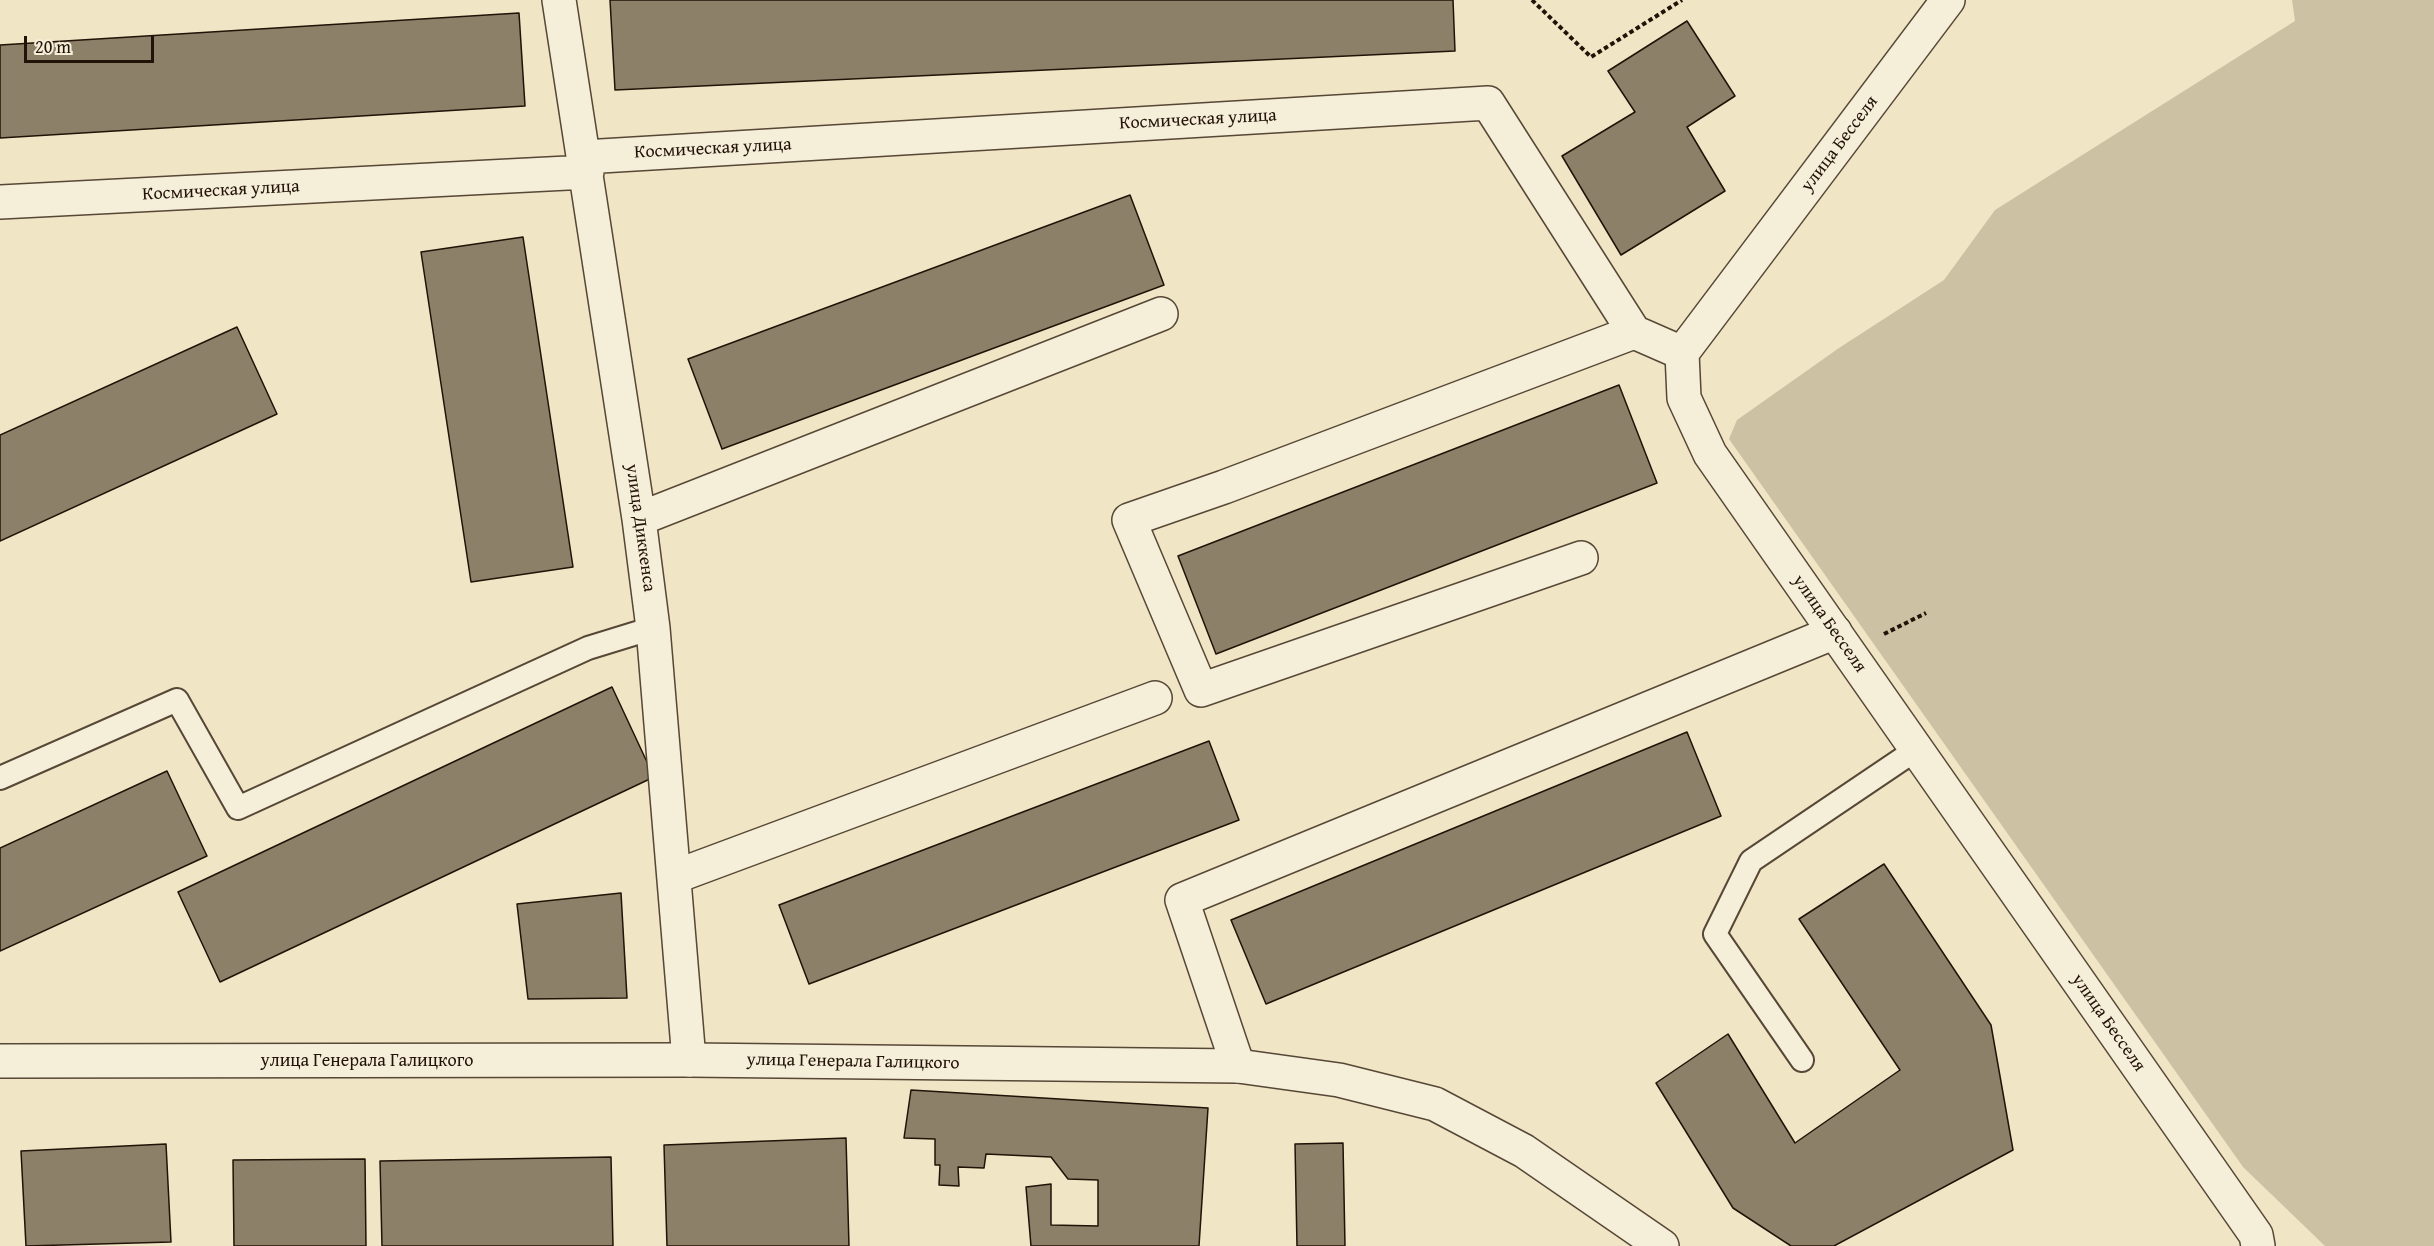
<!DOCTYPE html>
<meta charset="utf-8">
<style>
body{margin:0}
#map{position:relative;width:2434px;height:1246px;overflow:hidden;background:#f0e5c4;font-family:"Gentium Book Plus",serif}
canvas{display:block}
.scale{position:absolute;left:24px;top:36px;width:130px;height:27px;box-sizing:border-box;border:3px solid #221207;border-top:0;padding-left:8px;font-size:18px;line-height:21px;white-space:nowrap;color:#221207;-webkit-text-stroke:4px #f5eed9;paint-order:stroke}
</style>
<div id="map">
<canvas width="2434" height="1246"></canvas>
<div class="scale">20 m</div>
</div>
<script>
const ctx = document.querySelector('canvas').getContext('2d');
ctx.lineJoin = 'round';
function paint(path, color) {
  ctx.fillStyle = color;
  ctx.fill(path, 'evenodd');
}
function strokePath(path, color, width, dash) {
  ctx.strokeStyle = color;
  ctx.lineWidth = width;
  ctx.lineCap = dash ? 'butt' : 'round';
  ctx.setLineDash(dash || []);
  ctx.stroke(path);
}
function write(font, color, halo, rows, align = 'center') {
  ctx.font = font + ' "Gentium Book Plus",serif';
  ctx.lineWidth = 4.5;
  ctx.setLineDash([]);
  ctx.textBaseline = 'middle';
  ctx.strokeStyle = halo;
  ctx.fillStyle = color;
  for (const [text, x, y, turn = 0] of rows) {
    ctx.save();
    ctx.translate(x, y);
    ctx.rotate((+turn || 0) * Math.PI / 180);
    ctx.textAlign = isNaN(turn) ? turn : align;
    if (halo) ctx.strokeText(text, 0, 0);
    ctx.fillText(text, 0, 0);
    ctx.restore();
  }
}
const green = new Path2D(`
 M2292,0h142v1246h-109l-82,-79 -514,-728 8,-19 102,-72 105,-68 51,-70 300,-189z`);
const building = new Path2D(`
 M610,0h843l2,51 -840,39z
 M519,13l6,93 -525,32v-93z
 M1687,21l48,75 -48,31 38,64 -104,64 -59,-99 73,-44 -27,-41z
 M1130,195l34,90 -442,164 -34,-90z
 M523,237l50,330 -102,15 -50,-330z
 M237,327l40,87 -277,127v-106z
 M1619,385l38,98 -441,171 -38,-98z
 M612,687l42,90 -434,205 -42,-90z
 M1687,732l34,84 -455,188 -35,-84z
 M1209,741l30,79 -430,164 -30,-79z
 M167,771l40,85 -207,95v-103z
 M1884,864l107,161 22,125 -179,96h-43l-58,-38 -77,-125 72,-49 67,109 105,-73 -101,-151z
 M621,893l6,105 -99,1 -11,-95z
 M911,1090l297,18 -9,138h-168l-5,-59 25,-3v41l47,1v-46l-30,-1 -17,-22 -65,-3 -2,14 -26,-1 1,19 -20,-1 1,-20h-5v-26l-31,-1z
 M846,1138l3,108h-182l-3,-101z
 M1343,1143l2,103h-48l-2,-102z
 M166,1144l5,98 -145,4 -5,-95z
 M611,1157l2,89h-231l-2,-85z
 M365,1159l1,87h-132l-1,-86z`);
const path = new Path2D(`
 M1532,0l59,57 91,-57
 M1884,634l42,-21`);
const service = new Path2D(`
 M0,778l177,-78 61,108 350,-160 65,-20
 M1802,1060l-87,-126 36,-73 166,-112`);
const minor = new Path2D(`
 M559,0l80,519 14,109 36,432
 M584,157l904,-54 146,229 48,21
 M0,202l587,-30
 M639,519l522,-205
 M1581,558l-380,132 -72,-170 95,-33 410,-155
 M674,877l481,-179
 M1238,1066l-56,-166 653,-268`);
const tertiary = new Path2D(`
 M1948,0l-266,353 2,45 26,56 546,781 2,11
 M0,1061l689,-1 549,6 101,14 96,24 89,47 138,95`);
const streetNames = [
 ["Космическая улица",1198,120,-3],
 ["улица Бесселя",1840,144,-53],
 ["Космическая улица",713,149,-3],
 ["Космическая улица",221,191,-3],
 ["улица Диккенса",640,528,82],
 ["улица Бесселя",1829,624,55],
 ["улица Бесселя",2108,1023,55],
 ["улица Генерала Галицкого",367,1061],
 ["улица Генерала Галицкого",853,1062,1]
];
paint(green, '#cdc1a4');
paint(building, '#8d8069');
strokePath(building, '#221207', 1.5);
strokePath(service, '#564736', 26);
strokePath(minor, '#564736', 36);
strokePath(tertiary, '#564736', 36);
strokePath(path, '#221207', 4, [4.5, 3]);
strokePath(service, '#f5eed9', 22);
strokePath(minor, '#f5eed9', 33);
strokePath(tertiary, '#f5eed9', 33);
write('18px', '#221207', '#f5eed9', streetNames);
</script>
